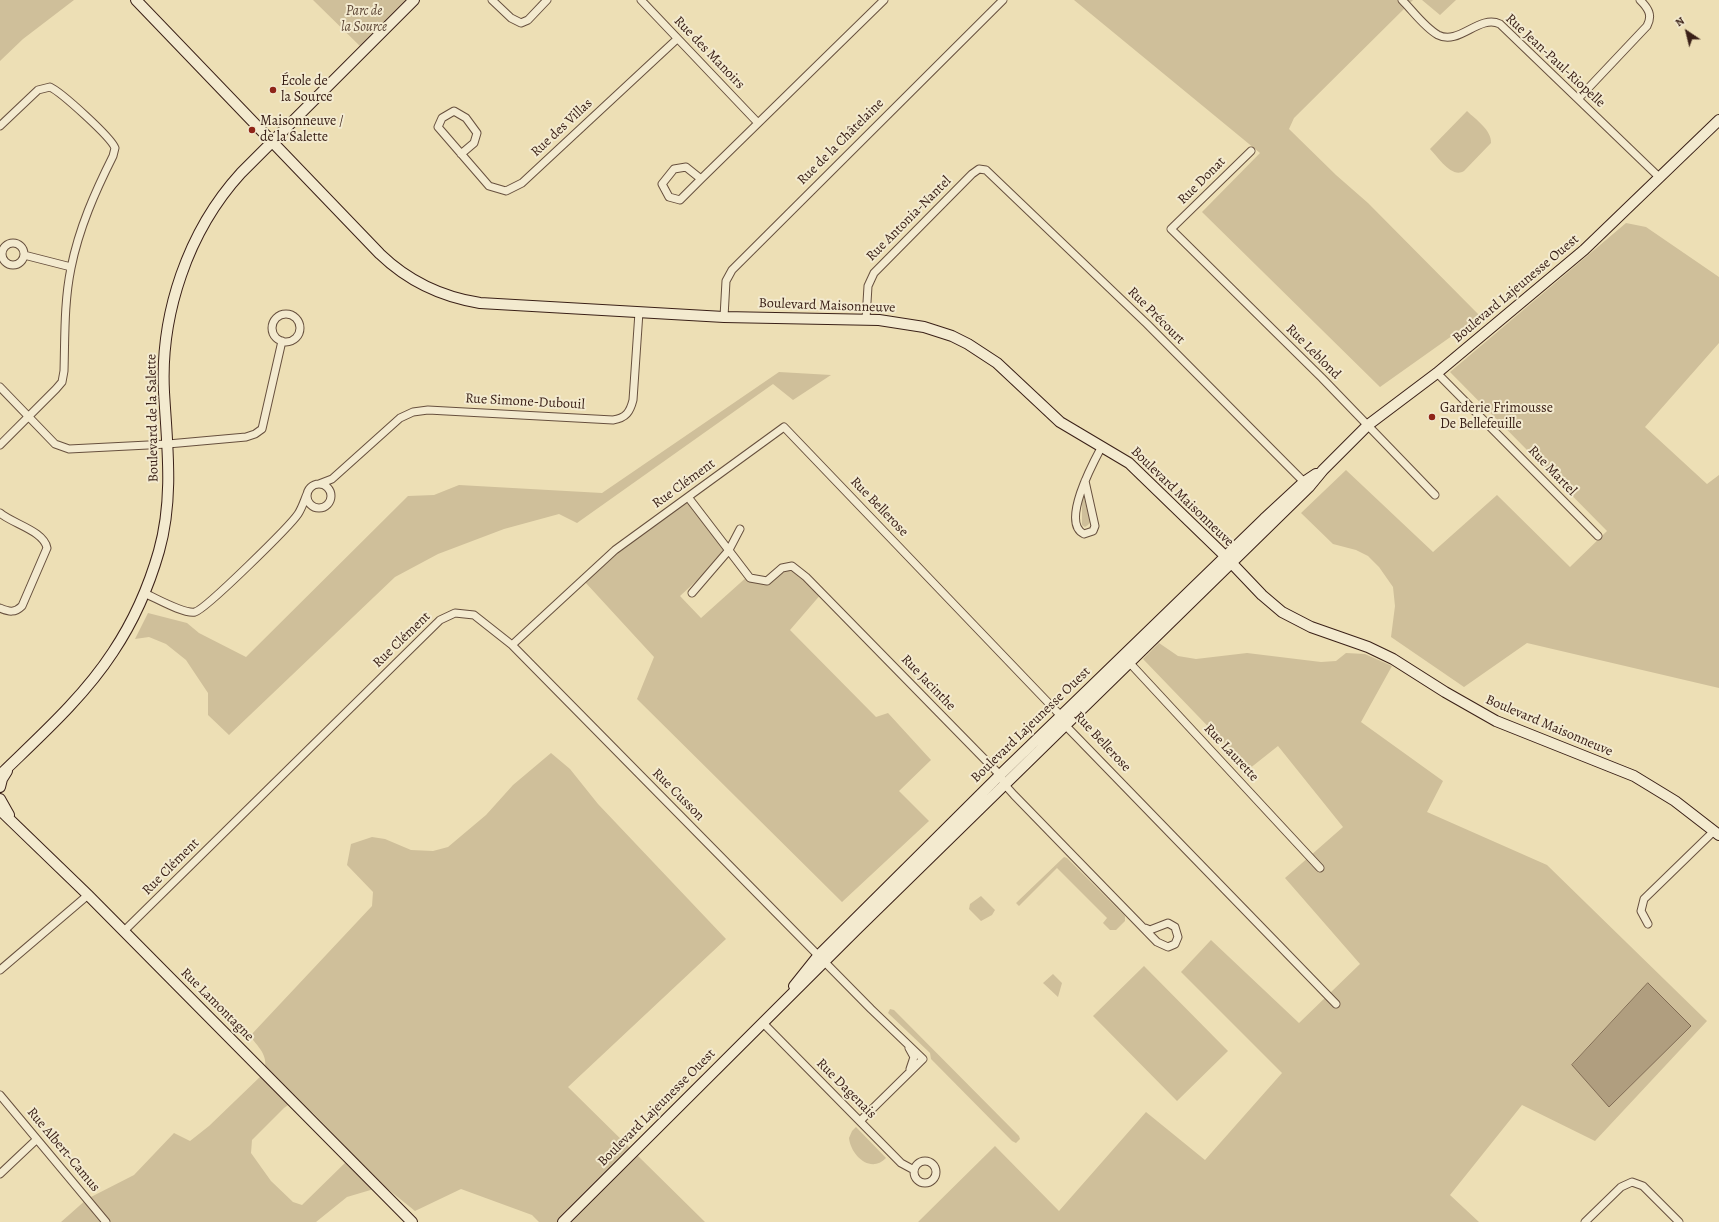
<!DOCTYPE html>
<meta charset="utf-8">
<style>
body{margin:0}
#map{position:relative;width:1719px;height:1222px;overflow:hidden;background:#eddfb5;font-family:Alegreya,serif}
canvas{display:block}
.north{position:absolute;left:1667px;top:12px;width:40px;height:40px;-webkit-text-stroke:3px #f3eacf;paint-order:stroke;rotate:325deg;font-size:11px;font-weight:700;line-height:16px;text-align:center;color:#3a2017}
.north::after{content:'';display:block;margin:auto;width:14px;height:18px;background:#3a2017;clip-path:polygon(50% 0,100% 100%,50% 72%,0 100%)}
</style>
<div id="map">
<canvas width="1719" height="1222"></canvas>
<div class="north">N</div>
</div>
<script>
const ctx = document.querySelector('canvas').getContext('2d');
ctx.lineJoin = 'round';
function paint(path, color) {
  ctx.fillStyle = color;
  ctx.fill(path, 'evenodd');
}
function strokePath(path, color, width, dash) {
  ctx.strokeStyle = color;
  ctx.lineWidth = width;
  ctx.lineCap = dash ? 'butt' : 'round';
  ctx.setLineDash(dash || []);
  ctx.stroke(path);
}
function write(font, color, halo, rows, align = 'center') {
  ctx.font = font + ' Alegreya,serif';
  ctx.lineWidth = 4;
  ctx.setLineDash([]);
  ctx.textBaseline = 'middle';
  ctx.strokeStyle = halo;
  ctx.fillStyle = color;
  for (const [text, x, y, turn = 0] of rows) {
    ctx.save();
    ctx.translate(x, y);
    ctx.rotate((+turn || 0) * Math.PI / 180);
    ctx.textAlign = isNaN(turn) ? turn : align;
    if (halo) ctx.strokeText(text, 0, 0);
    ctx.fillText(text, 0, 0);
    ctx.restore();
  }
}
const green = new Path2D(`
 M0,0h74l-51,39 -23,22z
 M313,0h101l-50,50z
 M1074,0h339l-119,118 -5,11 47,46 32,28 112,113 -100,71 -178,-175 58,-59z
 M1422,0h34l-16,15z
 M1467,111c8,8 25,19 24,32l-27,28c-12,8 -26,-14 -34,-22z
 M1626,223l20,4 73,50v66l-74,84 62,57 12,-9v213l-192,-45 -63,44 -73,-50 4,-31 -2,-19 -14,-20 -11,-11 -12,-6 -23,-6 -32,-31 45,-43 87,82 64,-57 73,72 37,-36 -157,-159z
 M779,372l52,3 -38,25 -20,-16 -196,139 -18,-9 -55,15 -66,25 -43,23 -166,158 -21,-20v-22l-22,-33 -20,-16 -17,-7 -14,2 13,-26 39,10 12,10 47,24 162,-161 26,-1 25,-10 143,8z
 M688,497l40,55 -48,44 21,22 48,-43 19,5 24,-13 30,26 -32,37 86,87 12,-4 43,47 -32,31 30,30 -87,81 -205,-203 17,-42 -69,-75 28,-31z
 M1084,497l6,25 -2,3 -3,2 -3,-2v-27z
 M1159,643l19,13 18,3 51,-6 74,9 15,-1 10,-8 19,1 27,12 -31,56 82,59 -16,31 120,53 160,156 -112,120 -73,-36 -72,90 29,27h-561l77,-76 64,65 87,-99 59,48 77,-87 -101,-101 30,-32 88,83 61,-59 -75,-86 58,-51 -65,-81 -29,23 -106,-110z
 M551,753l19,16 28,35 128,135 -158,148 137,135h-166l-7,-7 -71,-26 -46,22 -31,-25 -37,11 -31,25h-255l26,-23 47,-24 40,-42 16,8 19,-15 54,-52c7,-17 -3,-25 -13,-38l122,-130 1,-14 -26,-27 4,-21 21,-7 13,2 26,11 22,1 15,-4 38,-32 27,-30zM295,1100l18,13 32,33 4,13 -47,46 -9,-3 -22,-21 -20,-28 1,-13 32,-32z
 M1064,857l3,1 58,58v5l-9,9h-6l-7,-7 4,-5 -50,-50 -38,38 -3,-3z
 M981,896l14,14 -3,5 -11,6 -12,-12 1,-5z
 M1144,966l84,85 -51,50 -84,-85z
 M1053,974l9,9 -4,14 -15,-14z
 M890,1009l4,1 125,126 1,3 -4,4 -4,-2 -81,-82 -1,-6 -42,-40z
 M856,1127l30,31c-15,16 -35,-2 -37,-20l3,-7z`);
const water = new Path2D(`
 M1648,983l43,43 -82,81 -37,-42z`);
const street = new Path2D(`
 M492,0l19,18 10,5 7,-3 19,-20
 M641,0l117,123
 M1402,0c11,11 22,27 36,35 21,11 41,-21 62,-11l160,154
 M1578,99l69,-73c6,-11 1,-18 -7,-26
 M0,126l38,-36 12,-3c11,5 61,50 65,61l-2,8c-18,36 -34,72 -42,112 -7,34 -6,69 -7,103l-2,11 -6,7 -56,56
 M1251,151l-80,78 151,149 113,117
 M461,154l13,-11 3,-10 -11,-15 -12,-7 -12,7 -4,9 51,59 17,5 16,-8 155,-144
 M701,179l-15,-12 -12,2 -12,15 7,13 11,3 21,-21 183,-179
 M2 254a11 11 0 1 1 22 0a11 11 0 1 1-22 0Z
 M24,255l47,12
 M272 328a14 14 0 1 1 28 0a14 14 0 1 1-28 0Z
 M724,317l2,-36 6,-11 271,-270
 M866,319l2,-33 6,-13 98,-99 7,-5 7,1 161,154 160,161
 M1437,373l161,163
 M0,387l55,57 14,5 99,-5 78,-7 9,-3 7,-5 20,-88
 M1085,481l10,45 -2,5 -9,3c-24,-11 10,-73 18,-88
 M307 496a12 12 0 1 1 24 0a12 12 0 1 1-24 0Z
 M319,484l13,-5 68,-61 13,-6 15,-2 185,10c13,-2 17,-8 20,-20l6,-88
 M688,497l62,81 17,3 15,-13 10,-2 14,11 194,198 5,10 9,10 143,147 11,5 7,-3 3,-7 -3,-10 -7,-4 -18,7 -5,-2
 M0,513c13,11 44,18 47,35l-25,58c-7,7 -13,6 -22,2
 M144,593c12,5 39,21 51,19 11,-3 95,-86 103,-98 4,-6 6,-13 9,-20
 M692,593l37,-43 11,-21
 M512,645l359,364 52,50 -63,62
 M1127,660l193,208
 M1648,924l-7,-13 3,-12 70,-68
 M124,931l316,-311 15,-7 19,2 38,30 103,-95 169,-123 277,289 4,9 271,279
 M0,970l88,-75
 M763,1023l138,140 13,7
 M909,1048l5,9 -4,12
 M0,1095l106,127
 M914 1172a11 11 0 1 1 22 0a11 11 0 1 1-22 0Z
 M0,1174l36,-34
 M1585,1222l36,-35 11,-5 11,4 36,36`);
const secondary = new Path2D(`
 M136,0l244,254c28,27 62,43 100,49l244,14 155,3 45,7 28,9 16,8 29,19 63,59 69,41 93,90 40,42 20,17 29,15 57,20 25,12 52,33 51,29 138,55 41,25 44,34
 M0,775c39,-38 83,-77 113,-123 20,-30 36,-66 46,-101 15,-53 8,-106 5,-159 -4,-78 24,-161 77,-219l173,-173
 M0,787l2,-8 5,-8
 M0,799l9,16
 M0,810l88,85 324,327
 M794,986l24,-30 182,-181 264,-256 40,-37 12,-8
 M563,1222l293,-292 453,-443 14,-17 45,-45 69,-52 147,-123 135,-130`);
const markers = [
 [273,90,4,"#8f2418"],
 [252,130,4,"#8f2418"],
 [1432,417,4,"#8f2418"]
];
const parkNames = [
 ["Parc de",364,12],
 ["la Source",364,28]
];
const streetNames = [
 ["Rue des Manoirs",709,53,46],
 ["Rue Jean-Paul-Riopelle",1555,61,43],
 ["Rue des Villas",562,128,-43],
 ["Rue de la Châtelaine",841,142,-45],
 ["Rue Donat",1202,181,-45],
 ["Rue Antonia-Nantel",909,219,-45],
 ["Boulevard Lajeunesse Ouest",1516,289,-40],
 ["Boulevard Maisonneuve",827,306,2],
 ["Rue Précourt",1156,316,45],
 ["Rue Leblond",1313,352,45],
 ["Rue Simone-Dubouil",525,402,3],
 ["Boulevard de la Salette",153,418,-91],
 ["Rue Martel",1552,471,46],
 ["Rue Clément",684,484,-36],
 ["Boulevard Maisonneuve",1182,497,44],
 ["Rue Bellerose",879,507,46],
 ["Rue Clément",402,640,-44],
 ["Rue Jacinthe",928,683,46],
 ["Boulevard Lajeunesse Ouest",1031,725,-44],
 ["Boulevard Maisonneuve",1549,726,23],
 ["Rue Bellerose",1102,742,47],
 ["Rue Laurette",1231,753,47],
 ["Rue Cusson",678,795,45],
 ["Rue Clément",171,867,-45],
 ["Rue Lamontagne",217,1005,45],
 ["Rue Dagenais",846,1089,45],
 ["Boulevard Lajeunesse Ouest",657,1108,-45],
 ["Rue Albert-Camus",63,1150,50]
];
const poiNames = [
 ["École de",281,82],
 ["la Source",281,98],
 ["Maisonneuve /",260,122],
 ["de la Salette",260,138],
 ["Garderie Frimousse",1440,409],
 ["De Bellefeuille",1440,425]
];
paint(green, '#cfbf9a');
paint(water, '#b09e7f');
strokePath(water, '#816c55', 1);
strokePath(street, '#67503e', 9);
strokePath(secondary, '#3a2017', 12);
strokePath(street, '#f3eacf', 7);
strokePath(secondary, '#f3eacf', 10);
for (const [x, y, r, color] of markers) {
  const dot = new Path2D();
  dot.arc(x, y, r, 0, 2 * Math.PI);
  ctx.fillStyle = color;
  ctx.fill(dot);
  strokePath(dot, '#f3eacf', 1.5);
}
write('italic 14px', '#5f4838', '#f3eacf', parkNames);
write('14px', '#3a2017', '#f3eacf', streetNames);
write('14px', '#3a2017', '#f3eacf', poiNames, 'left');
</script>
